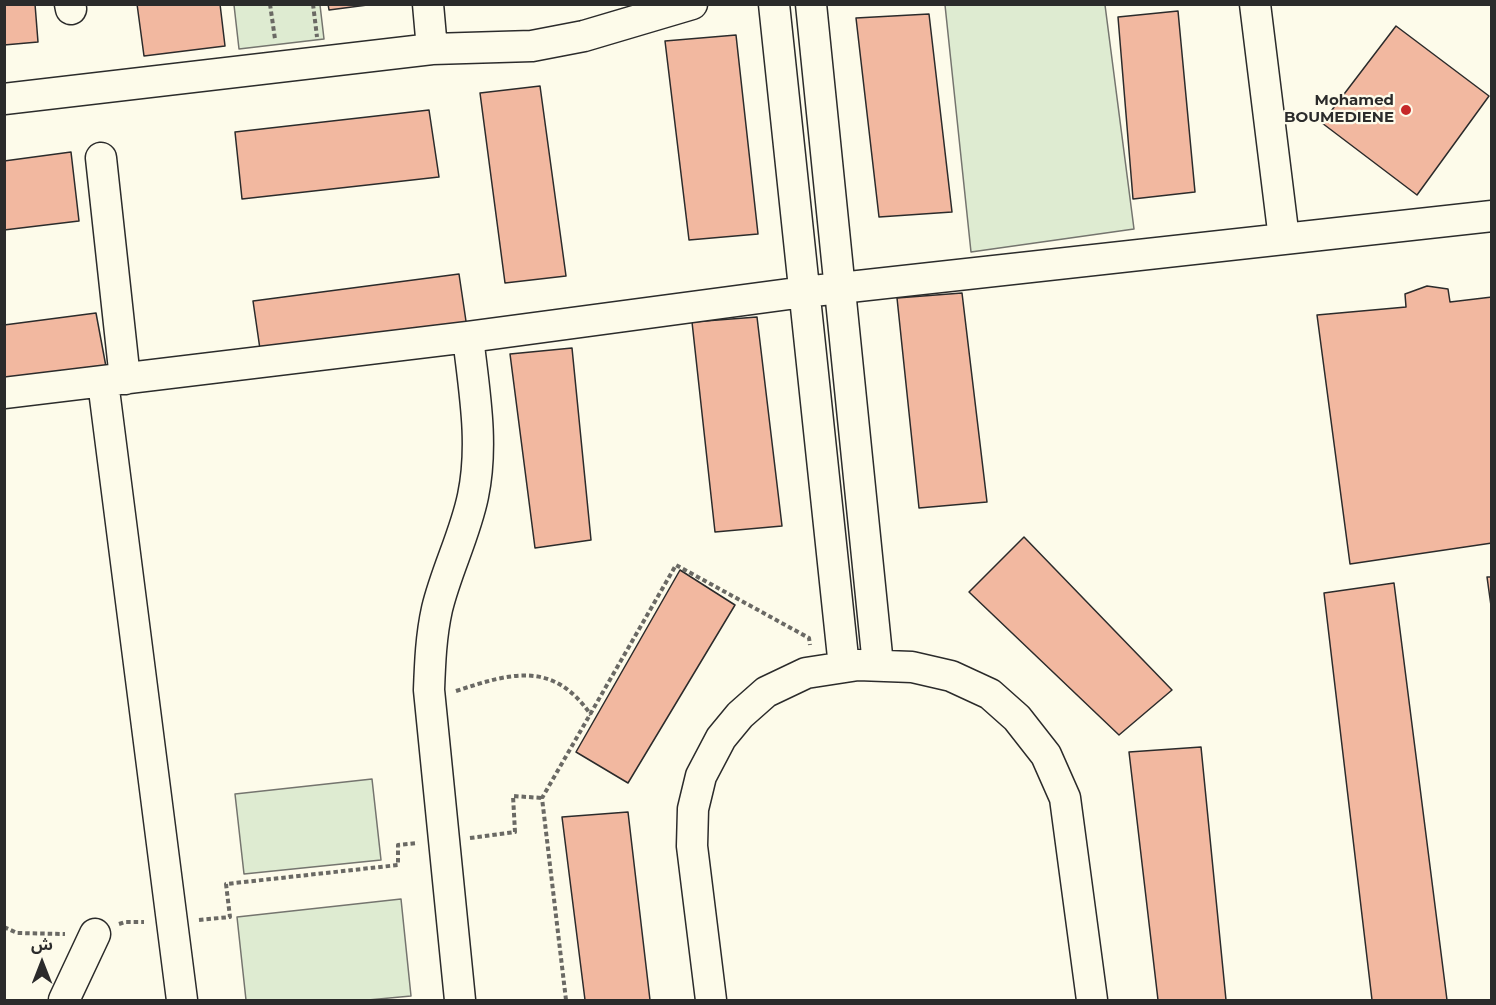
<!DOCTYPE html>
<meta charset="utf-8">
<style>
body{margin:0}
#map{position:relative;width:1496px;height:1005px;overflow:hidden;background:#fdfbea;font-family:Montserrat,"Noto Sans Arabic",sans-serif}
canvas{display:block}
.frame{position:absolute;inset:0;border:6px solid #2b2b2b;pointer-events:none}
.north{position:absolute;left:12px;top:933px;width:60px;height:60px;-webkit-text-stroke:4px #fdfbea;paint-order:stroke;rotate:0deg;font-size:16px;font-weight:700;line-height:24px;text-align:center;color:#2b2b2b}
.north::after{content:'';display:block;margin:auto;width:21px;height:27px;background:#2b2b2b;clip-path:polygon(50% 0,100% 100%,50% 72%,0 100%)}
</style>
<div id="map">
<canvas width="1496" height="1005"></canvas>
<div class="frame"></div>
<div class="north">ش</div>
</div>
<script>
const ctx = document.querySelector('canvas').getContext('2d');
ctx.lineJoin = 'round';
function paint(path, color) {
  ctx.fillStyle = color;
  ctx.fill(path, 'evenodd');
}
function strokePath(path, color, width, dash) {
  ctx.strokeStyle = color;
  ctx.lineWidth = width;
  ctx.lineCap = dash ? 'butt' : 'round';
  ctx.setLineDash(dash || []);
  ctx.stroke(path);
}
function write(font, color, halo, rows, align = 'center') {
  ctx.font = font + ' Montserrat,sans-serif';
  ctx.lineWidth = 4.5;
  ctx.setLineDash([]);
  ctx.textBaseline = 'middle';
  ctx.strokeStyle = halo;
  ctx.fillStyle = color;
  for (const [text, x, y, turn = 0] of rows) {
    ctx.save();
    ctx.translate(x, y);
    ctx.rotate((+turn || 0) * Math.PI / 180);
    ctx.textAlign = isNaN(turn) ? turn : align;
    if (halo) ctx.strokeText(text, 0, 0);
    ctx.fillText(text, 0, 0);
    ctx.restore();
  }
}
const green = new Path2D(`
 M234,5h86l4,34 -85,10z
 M945,5h160l29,224 -163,23z
 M372,779l9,81 -137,14 -9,-80z
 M401,899l10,97 -43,4h-122l-9,-83z`);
const building = new Path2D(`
 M4,4h31l3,38 -34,3z
 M137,4h83l5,42 -81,10z
 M328,4h47l-46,6z
 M1178,11l17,181 -62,7 -15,-182z
 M929,14l23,198 -73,5 -23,-199z
 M1396,26l93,70 -72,99 -95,-72z
 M736,35l22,199 -69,6 -24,-199z
 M540,86l26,190 -61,7 -25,-190z
 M429,110l10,67 -197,22 -7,-67z
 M71,152l8,69 -75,9v-69z
 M459,274l8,54 -206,28 -8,-55z
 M1427,286l21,3 2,13 42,-5v246l-142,21 -33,-249 89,-8 -1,-13z
 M962,293l25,209 -68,6 -22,-210z
 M96,313l11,59 -103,14v-61z
 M757,317l25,209 -67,6 -23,-210z
 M572,348l19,192 -56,8 -25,-194z
 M1024,537l148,153 -53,45 -150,-143z
 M680,570l55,35 -107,178 -52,-31z
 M1487,577h5v36z
 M1394,583l53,417h-75l-48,-407z
 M1201,747l25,253h-68l-29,-248z
 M628,812l22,188h-65l-23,-183z`);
const path = new Path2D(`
 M270,4l5,35
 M313,4l4,33
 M456,691c55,-18 97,-31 135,24
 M470,838l45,-6 -2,-36 29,2
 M199,920l31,-3 -4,-33 172,-19v-20l20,-2
 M119,924l6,-2h19
 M4,927l13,6 48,1
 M566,1000l-24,-202 134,-233 133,73 1,7`);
const minor = new Path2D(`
 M70,4l1,5
 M428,4l4,45
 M774,4l70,663
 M811,4l67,661
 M1255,4l29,235
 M4,99l428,-50 100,-3 52,-10 108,-32
 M101,158l24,221
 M103,382l79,618
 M4,393l464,-56 336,-45 688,-76
 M64,1000l31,-66
 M460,1000l-31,-310c1,-27 2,-54 8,-81 9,-38 28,-74 36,-113 11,-53 1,-106 -5,-159
 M711,1000l-19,-154 1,-37 8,-33 20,-38 19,-23 26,-23 40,-19 52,-8 54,2 39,9 39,18 27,24 29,37 19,43 27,202`);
const markers = [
 [1406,110,6,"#c62828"]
];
const poiNames = [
 ["Mohamed",1394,101],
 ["BOUMEDIENE",1394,118]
];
paint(green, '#deebd1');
strokePath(green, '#74746e', 1.5);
paint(building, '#f2b8a0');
strokePath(building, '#2b2b2b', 1.5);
strokePath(minor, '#2b2b2b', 33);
strokePath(path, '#6a6964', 4, [4.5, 3]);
strokePath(minor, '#fdfbea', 30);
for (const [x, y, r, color] of markers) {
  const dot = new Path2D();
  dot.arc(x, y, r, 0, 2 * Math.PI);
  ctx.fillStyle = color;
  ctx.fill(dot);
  strokePath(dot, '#fdfbea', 2);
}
write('bold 15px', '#2b2b2b', '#fdfbea', poiNames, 'right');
</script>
